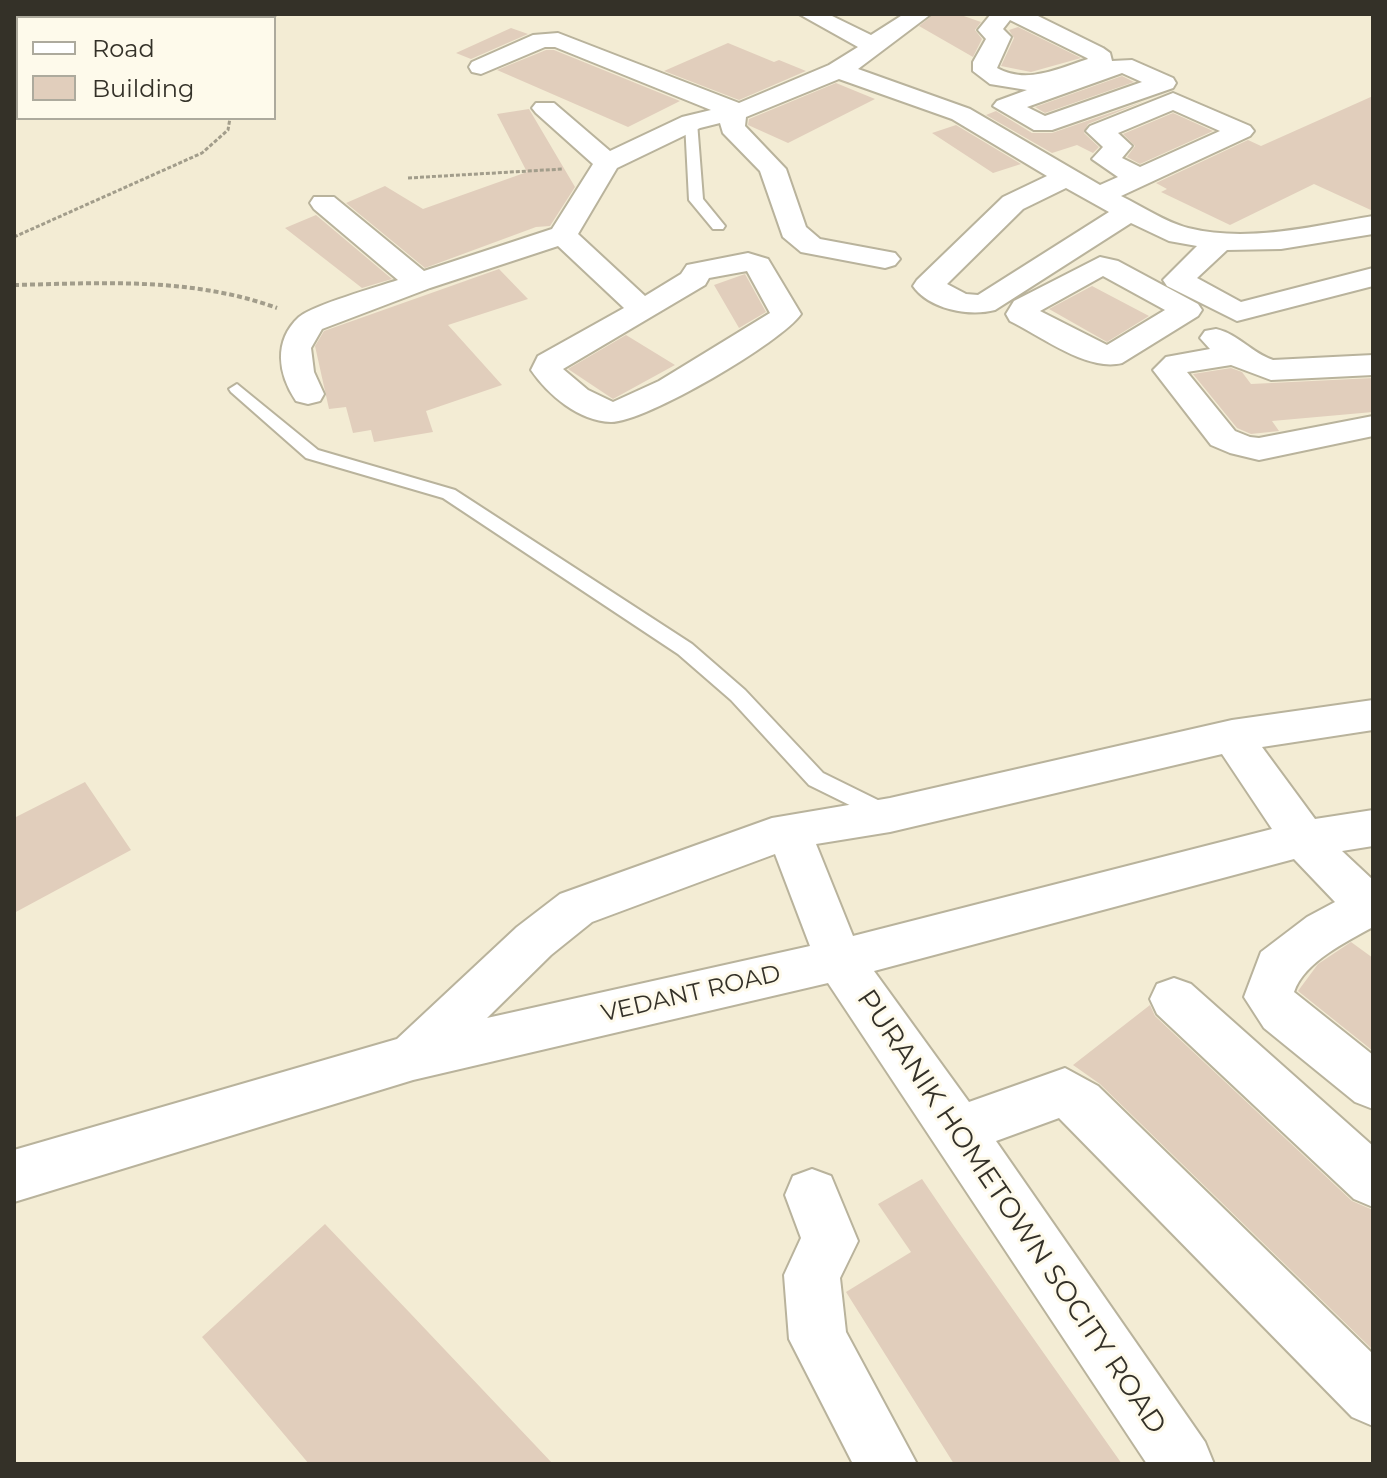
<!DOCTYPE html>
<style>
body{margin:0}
#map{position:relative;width:1387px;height:1478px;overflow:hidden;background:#f3ecd4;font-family:Montserrat,sans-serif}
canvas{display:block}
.frame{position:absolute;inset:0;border:16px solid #343128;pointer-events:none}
.legend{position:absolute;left:16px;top:16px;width:260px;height:104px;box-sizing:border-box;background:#fefaeb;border:2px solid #adaa9d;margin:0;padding:10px 14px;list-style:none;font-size:24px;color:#343128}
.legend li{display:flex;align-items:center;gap:16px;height:40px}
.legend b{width:40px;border:2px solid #adaa9d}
</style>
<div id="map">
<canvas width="1387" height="1478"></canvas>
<div class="frame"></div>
<ul class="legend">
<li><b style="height:10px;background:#fff"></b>Road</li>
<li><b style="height:22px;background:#e1cebc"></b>Building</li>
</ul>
</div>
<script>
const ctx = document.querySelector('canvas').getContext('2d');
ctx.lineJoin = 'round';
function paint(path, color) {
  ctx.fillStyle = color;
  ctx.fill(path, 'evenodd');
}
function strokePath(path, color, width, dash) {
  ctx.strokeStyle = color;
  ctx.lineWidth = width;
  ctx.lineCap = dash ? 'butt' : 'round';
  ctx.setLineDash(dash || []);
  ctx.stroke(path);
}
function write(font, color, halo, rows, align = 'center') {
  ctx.font = font + ' Montserrat,sans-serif';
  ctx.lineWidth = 6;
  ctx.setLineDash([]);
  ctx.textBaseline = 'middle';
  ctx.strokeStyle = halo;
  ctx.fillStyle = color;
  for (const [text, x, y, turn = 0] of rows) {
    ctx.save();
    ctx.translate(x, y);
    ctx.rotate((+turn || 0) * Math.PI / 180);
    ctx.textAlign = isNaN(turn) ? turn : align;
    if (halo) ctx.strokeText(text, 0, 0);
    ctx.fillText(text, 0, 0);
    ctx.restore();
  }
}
const building = new Path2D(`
 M934,14h24l23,8 -6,8 7,9 -9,18 -54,-31z
 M1018,27l63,31 -50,14 -30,-6 13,-28 -5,-8z
 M511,28l17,6 -57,25 -15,-6z
 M728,43l46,19 5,-2 27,11 -67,29 -75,-29z
 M546,50h8l126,51 -52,26 -131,-57z
 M1122,76l12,6 -89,31 -10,-6z
 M836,83l39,16 -87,44 -40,-18 1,-6z
 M1373,96v115l-59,-27 -84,41 -69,-33 6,-3 -11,-6 92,-43 13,6z
 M1145,101l-57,23 -4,9 15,14 -6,6 -16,-8 -25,8 -66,-38 10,-4 36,22h20z
 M529,109l46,78 -25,39 -14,1 -111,41 -79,-65 39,-17 38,23 104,-37 -30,-58z
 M1173,113l40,18 -73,33 -13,-7 8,-11 -12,-12z
 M956,125l65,39 -28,9 -61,-40z
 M316,215l76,64 -30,9 -77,-60z
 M499,269l29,30 -80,26 54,60 -76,26 7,21 -59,10 -3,-12 -18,3 -7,-26 -17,2 -14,-63 9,-15z
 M745,274l21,38 -27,16 -25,-43z
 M1092,286l57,30 -42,26 -58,-33z
 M626,335l49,30 -62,34 -45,-30z
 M1231,368l11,4 9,12 122,-6v34l-101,9 7,10 -28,3 -14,-6 -44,-54z
 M85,782l46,68 -117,63v-95z
 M1351,942l22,16v93l-75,-60 20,-27z
 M1150,1005l5,11 197,185 21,9v140l-273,-266 -27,-19z
 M922,1179l32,47 168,238h-168l-108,-172 65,-40 -33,-48z
 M325,1224l85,89 143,151h-244l-107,-127z`);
const pathFar1 = new Path2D(`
 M255,18l28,-4
 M14,66l4,-1
 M408,178l155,-9
 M14,237l188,-84 26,-23 2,-12`);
const path = new Path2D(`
 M14,285c89,-2 178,-8 263,23`);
const lane = new Path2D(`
 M691,118l6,4 6,77 22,27 -2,3h-10l-24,-29 -4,-78z
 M237,384l81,66 137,40 237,154 53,46 78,83 71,35 3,6 -3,6h-14l-71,-35 -78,-85 -53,-46 -235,-156 -137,-40 -75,-66 -2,-3z`);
const street = new Path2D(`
 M799,14h29l43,21 33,-21h27l-73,55 112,40 130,76 18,-8 -26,-18 11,-12 -17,-16 4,-5 83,-33 77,33 4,5 -4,5 -129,60c21,10 44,26 67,32 60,15 126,-2 185,-12v18l-92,15 -54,1 -30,28 44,24 132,-34v18l-136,35 -70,-35 -4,-6 34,-34 -28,-5 -38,-18 -136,87c-26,7 -66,-1 -82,-24l4,-6 86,-83 44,-21 -95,-57 -113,-40 -93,38 -1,9 41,43 20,58 14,12 75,14 5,6 -5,6 -10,3 -84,-16 -18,-15 -23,-66 -37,-38 -3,-10 -20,5 -83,40 -39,66 67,62 36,-22 6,-9 61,-12 20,6 33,55c-19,28 -155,108 -190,108 -32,-1 -63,-27 -80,-52l7,-14 86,-48 -66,-62 -128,42 -108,41 -11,19 3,24 10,22 -4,7 -12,3 -12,-3c-18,-27 -23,-60 3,-84 14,-12 78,-30 99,-37l-84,-71 -4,-6 4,-6h20l90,74 128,-42 41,-65 -57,-51 -4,-5 4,-5h18l56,48 72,-34 29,-7 -156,-63h-10l-64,27 -9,-2 -3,-5 3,-5 61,-27 25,-2 181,70 90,-38 29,-18zM1173,110l47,21 -80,36 -18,-9 10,-12 -14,-13zM1066,188l43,24 -131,83 -12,-1 -19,-10 76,-75zM747,271l23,42 -111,68 -46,21 -25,-12 -25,-21 142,-84 4,-7z
 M991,14h43l69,34 7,5 2,8 20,-1 41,18 3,5 -3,5 -121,42h-18l-41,-24 4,-5 30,-11 -37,-6 -17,-13v-9l13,-23 -8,-9zM1010,20l77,38 1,1c-29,9 -61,26 -91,9l14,-31 -8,-8zM1122,73l20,9 -97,34 -18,-9z
 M1100,257l18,4 80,43 4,6 -4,6 -76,47c-35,9 -81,-27 -112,-42l-4,-7 8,-13zM1103,276l62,34 -58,35 -67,-34z
 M1216,329c22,5 36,24 57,31l100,-5v20l-102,5 -40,-15 -44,7 48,59 15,6 9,1 114,-22v20l-114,24 -29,-7 -19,-8 -58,-75 13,-13 44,-8 -10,-11 5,-7z
 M1373,700v30l-111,17 53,72 58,-9v36l-31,5 31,29v47c-27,15 -69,35 -79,65l79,63v54l-18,-7 -91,-74 -20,-31 17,-45 46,-35 28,-15 -41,-43 -420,112 95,131 96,-34 33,18 275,268v72l-21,-9 -293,-299 -63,23 209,301 9,22h-67l-319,-481 -415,97 -399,122v-52l383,-111 120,-112 43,-33 212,-76 118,-20 342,-78zM1222,754l50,75 -419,107 -37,-92 74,-12zM775,854l35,92 -323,72 64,-63 41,-33z
 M1174,978l17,6 182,162v61l-19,-8 -197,-185 -7,-15 7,-15z
 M812,1169l19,7 27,65 -18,37 6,54 71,132h-64l-64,-125 -5,-64 17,-37 -16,-43 8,-19z`);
const streetNames = [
 ["VEDANT ROAD",691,994,-13]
];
const nearStreetnames = [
 ["PURANIK HOMETOWN SOCITY ROAD",1011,1212,56]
];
paint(building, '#e1cebc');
strokePath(lane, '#b9b39c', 4);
strokePath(street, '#b9b39c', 4);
strokePath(pathFar1, '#a29d8b', 3, [4, 2]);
strokePath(path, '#a29d8b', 4, [5, 3]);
paint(lane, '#fff');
paint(street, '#fff');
write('24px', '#343128', '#fefaeb', streetNames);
write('28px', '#343128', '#fefaeb', nearStreetnames);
</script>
